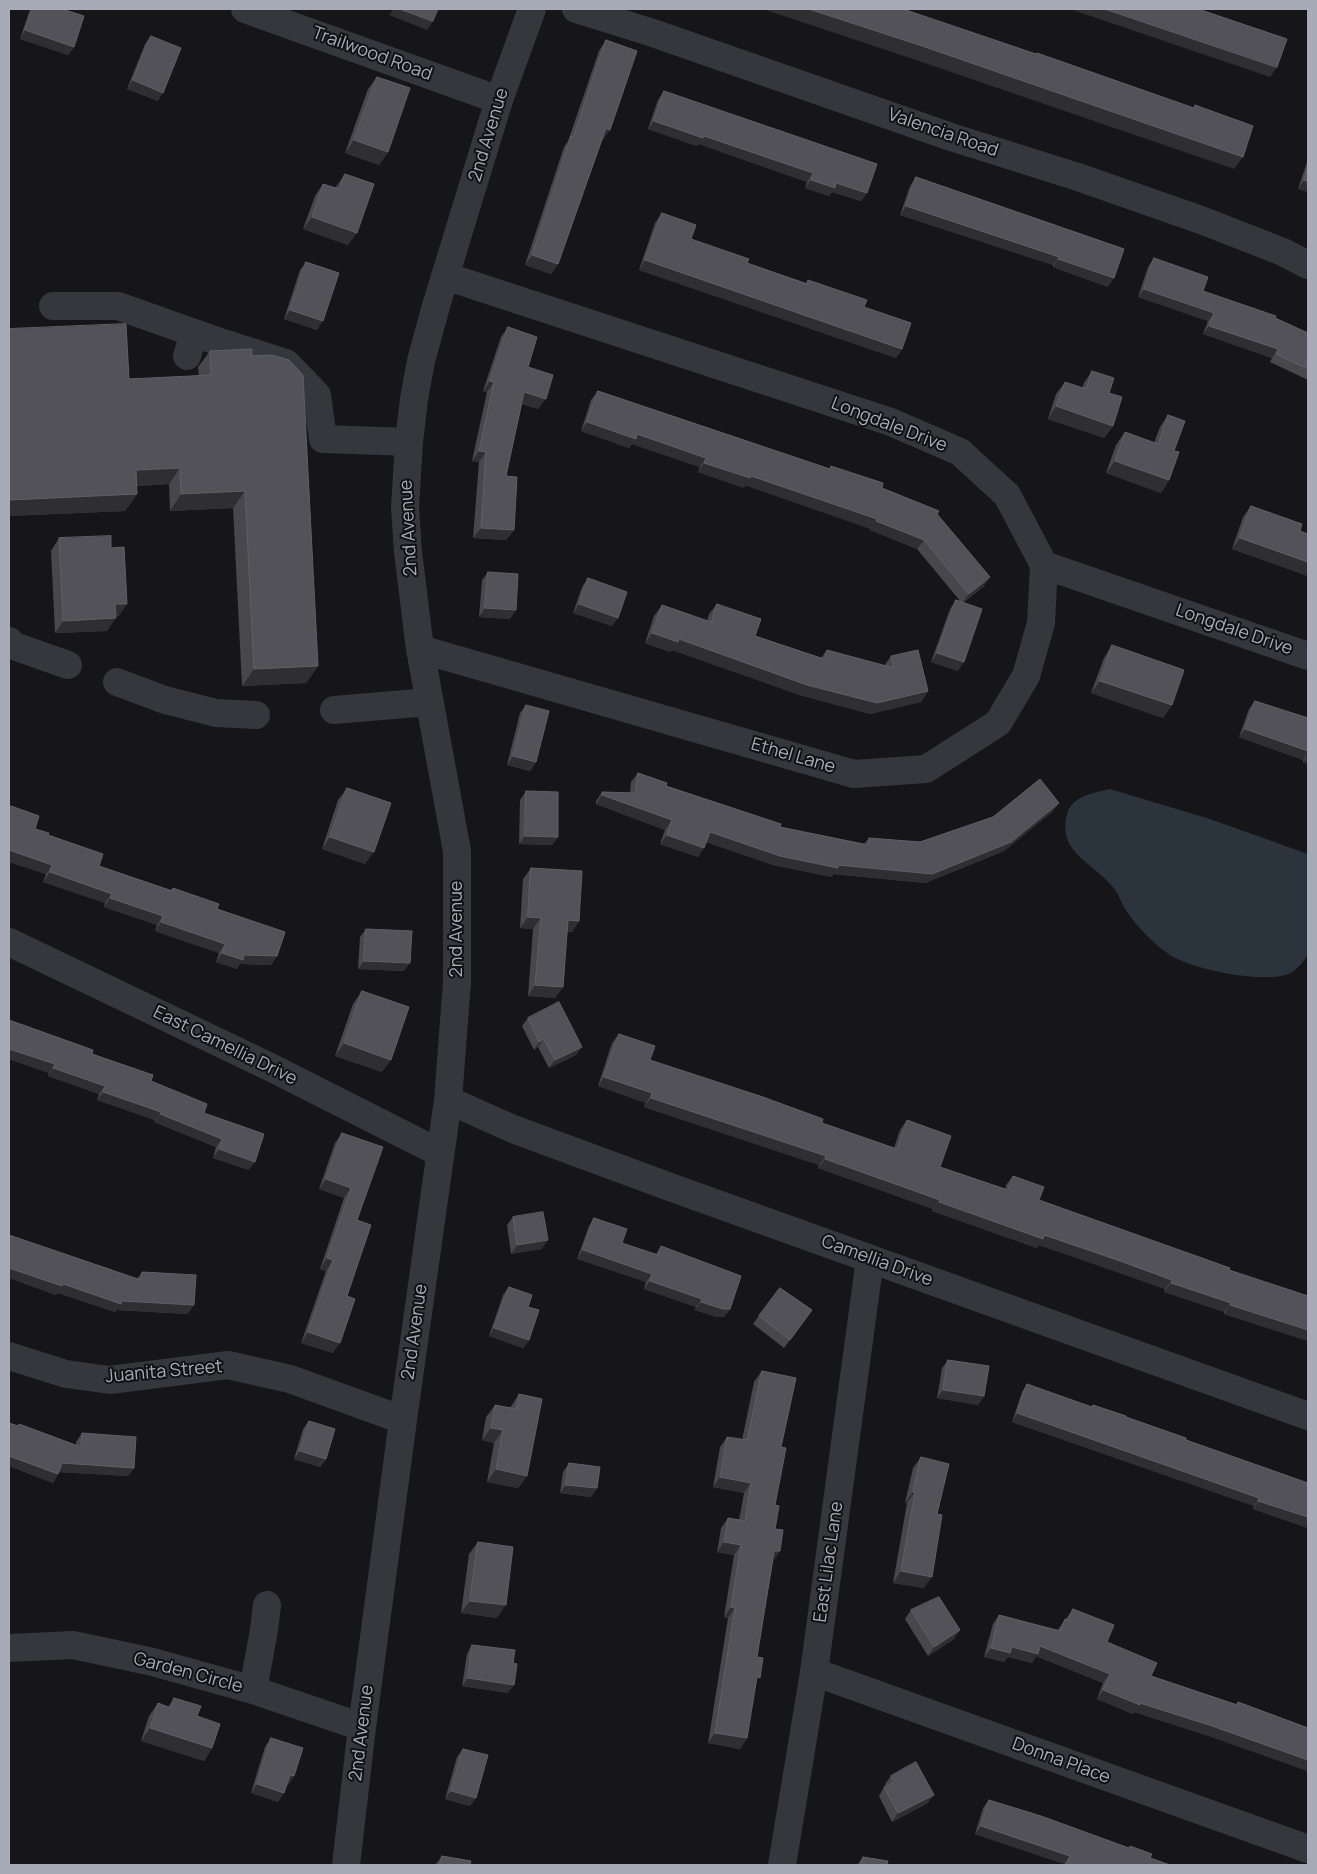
<!DOCTYPE html>
<style>
body{margin:0}
#map{position:relative;width:1317px;height:1874px;overflow:hidden;background:#161517;font-family:Manrope,sans-serif}
canvas{display:block}
.frame{position:absolute;inset:0;border:10px solid #a7abb8;pointer-events:none}
</style>
<div id="map">
<canvas width="1317" height="1874"></canvas>
<div class="frame"></div>
</div>
<script>
const ctx = document.querySelector('canvas').getContext('2d');
ctx.lineJoin = 'round';
function paint(path, color) {
  ctx.fillStyle = color;
  ctx.fill(path, 'evenodd');
}
function strokePath(path, color, width, dash) {
  ctx.strokeStyle = color;
  ctx.lineWidth = width;
  ctx.lineCap = dash ? 'butt' : 'round';
  ctx.setLineDash(dash || []);
  ctx.stroke(path);
}
function write(font, color, halo, rows, align = 'center') {
  ctx.font = font + ' Manrope,sans-serif';
  ctx.lineWidth = 4;
  ctx.setLineDash([]);
  ctx.textBaseline = 'middle';
  ctx.strokeStyle = halo;
  ctx.fillStyle = color;
  for (const [text, x, y, turn = 0] of rows) {
    ctx.save();
    ctx.translate(x, y);
    ctx.rotate((+turn || 0) * Math.PI / 180);
    ctx.textAlign = isNaN(turn) ? turn : align;
    if (halo) ctx.strokeText(text, 0, 0);
    ctx.fillText(text, 0, 0);
    ctx.restore();
  }
}
const water = new Path2D(`
 M1110,789l100,30 98,35c0,24 0,48 0,72 0,8 2,19 0,27 -2,6 -9,14 -14,18 -20,16 -104,-2 -124,-16 -16,-11 -32,-27 -43,-43 -6,-8 -8,-19 -15,-26 -20,-24 -55,-34 -45,-72 5,-18 26,-21 43,-25z`);
const minor = new Path2D(`
 M245,9l254,91
 M576,9l77,24 298,104 127,40 123,43 82,32 25,13
 M445,276l446,146 69,30 47,43 37,70 264,91
 M53,306h65l96,34 72,23 31,32 6,44 86,3
 M187,356l7,-23
 M9,641l5,5 54,19
 M420,649l434,125 72,-5 72,-46 28,-47 15,-53 3,-58
 M117,682l48,18 51,13 40,2
 M334,710l95,-8
 M9,942l263,126 168,85
 M448,1100l65,29 157,58 638,229
 M9,1356l57,18 44,6 118,-15 62,14 113,41
 M9,1648l64,-3 80,17 100,28 109,37
 M814,1672l494,177
 M253,1690l11,-60 3,-25
 M346,1865l16,-138 41,-307 45,-320 9,-118v-131l-37,-202 -12,-97 -3,-45 4,-65 5,-43 7,-38 15,-55 63,-206 33,-91
 M782,1865l32,-193 56,-413`);
const wall = new Path2D(`
 M30,9h32l12,38 -6,8 -48,-16z
 M151,36l7,65 -31,-12 18,-45z
 M606,40l4,90 -8,10 -44,124 -7,10 -26,-9 39,-118 4,-6 31,-90z
 M377,77l11,75 -9,13 -34,-12 23,-64z
 M664,91l203,102 -6,8 -29,-9 -3,4 -24,-8 2,-6 -108,-38 -2,2 -49,-17 10,-29z
 M1308,160v32l-10,-3 9,-27z
 M345,174l3,71 -45,-16 12,-33 8,-12 12,4z
 M916,177l208,72 -16,38 -55,-20v-2l-153,-50 10,-29z
 M662,213l29,26 56,24 59,20 2,-3 56,27 38,42 -6,9 -257,-88 16,-47z
 M1154,258l49,33 72,27 33,15v47l-38,-18 2,-4 -69,-24 5,-13 -70,-24 10,-30z
 M306,262l11,68 -33,-11 16,-49z
 M508,327l20,40 10,42 -16,-5 -16,72 8,54 -8,10 -33,-2 6,-76 -7,-1 15,-69 -4,-1 18,-54z
 M9,329l120,50 70,-3 -1,-9 12,-16 42,5 66,310 -12,17 -64,3 -9,-178 -63,3 -1,-27 -33,2 1,8 -12,17 -116,5z
 M1092,371l21,55 -9,12 -56,-19 8,-25 9,-12 17,6 2,-5z
 M598,391l231,78 2,-3 51,22 55,26 47,72 -21,17 -5,68 -27,-9 19,-53 6,-9 5,2 -44,-53 -47,-19 1,-1 -126,-44 -1,3 -46,-16 2,-5 -68,-23 -3,4 -48,-17 10,-31z
 M1168,415l1,65 -8,13 -55,-20 10,-28 9,-13 29,11 6,-16z
 M1251,506l49,25 8,3v42l-76,-27 11,-32z
 M59,538l52,10 8,68h-3l-9,15 -52,2 -4,-82z
 M488,572l22,47 -31,-2 3,-37z
 M588,578l24,48 -39,-13 9,-26z
 M717,604l38,32 66,22 6,-8 57,16 7,-10 37,35 -7,11 -51,12 -70,-19 -128,-45 -2,2 -25,-9 9,-27 8,-11 45,16 2,-7z
 M1112,645l60,60 -9,13 -72,-25 13,-35z
 M1255,701l53,17v46l-5,-2v-2l-64,-23 10,-28z
 M526,705l10,57 -6,9 -23,-6 13,-52z
 M638,773l28,13 114,41 84,17 5,-6 51,4 139,-39 -7,9 -48,39 -79,32 -92,-9 -1,3 -59,-12 -67,-23 -8,15 -38,-13 5,-14 -69,-26v-3l6,-9 28,1 1,-11z
 M347,788l18,76 -43,-15 16,-49z
 M526,791l32,46 -6,8 -33,-1 1,-44z
 M11,806l24,23 13,6 51,31 72,24 2,-2 44,21 60,47 -6,9 -31,-1 -3,5 -21,-7 3,-9 -64,-22 2,-6 -53,-18 1,-4 -62,-21 3,-8 -37,-12v-52z
 M531,868l48,53 -7,11h-5l-4,55 -8,11 -27,-2 5,-67 -13,-1 3,-49z
 M366,929l38,42 -46,-2 2,-32z
 M362,991l20,81 -47,-16 18,-52z
 M528,1018l48,37 -27,13 -11,-21 -4,3 -12,-24z
 M619,1034l31,26 172,63 72,25 6,-18 7,-10 33,47 65,22 1,-4 7,-9 26,24 190,70 79,26v45l-84,-27v-2l-60,-20 1,-3 -56,-20 -70,-24 -2,3 -105,-37 1,-2 -115,-41 1,-3 -175,-58 2,-4 -48,-17 14,-43z
 M92,1054l59,27 53,32 45,57 -36,-12 3,-11 -62,-25 1,-2 -58,-20 2,-6 -51,-18 1,-3 -40,-14z
 M342,1133l15,87 -10,76 -14,57 -32,-10 25,-72 -6,-2 24,-71 -25,-9 16,-46z
 M513,1217l29,32 -31,5 -4,-29z
 M594,1218l28,25 34,11 5,-8 69,63 -6,8h-7l-22,-7 1,-3 -52,-18 2,-7 -69,-23 12,-33z
 M142,1272l46,42 -71,-4 -2,2 -57,-19 -2,2 -47,-17 128,1z
 M509,1287l19,20 1,33 -6,8 -34,-12 14,-41z
 M780,1288l32,22 -28,38 -31,-24z
 M948,1360l36,36 -6,9 -41,-7 5,-30z
 M762,1371l19,76 -6,58v24l-2,33 -16,95 -1,26 -9,55 -7,11 -32,-6 20,-125 -4,-1 10,-62 -17,-3 4,-24 7,-10 11,2 5,-27 -31,-6 7,-40 7,-10 15,3 12,-58z
 M1027,1384l64,23 2,-2 93,35 122,43v45l-55,-19 1,-3 -242,-84 10,-30z
 M519,1394l8,82 -9,12 -31,-6 7,-39 -12,-3 4,-23 9,-12 15,3z
 M309,1421l17,38 -6,8 -26,-8 9,-30z
 M9,1423l9,3 1,-2 57,21v-3l6,-9 52,35 -6,8 -69,-4 -6,11 -44,-17z
 M921,1457l16,57 -13,74 -31,-5 14,-80h-2l8,-35z
 M569,1463l28,25 -6,9 -31,-4 3,-21z
 M478,1542l19,76 -36,-5 8,-59z
 M1073,1609l34,33 44,34 85,28 2,-2 70,26v43l-102,-36 -72,-23 -1,2 -36,-15 6,-16 -67,-27 -4,7 -24,-6 -4,5 -20,-5 9,-33 6,-9 59,15 1,-2z
 M911,1610l43,29 -26,17 -23,-37z
 M472,1645l36,48 -46,-7 5,-32z
 M174,1698l23,18 15,32 -8,13 -63,-20 8,-25 9,-13 10,4z
 M271,1738l23,38 -6,9 -1,-1 -9,18 -27,-9 14,-46z
 M463,1749l13,49 -6,8 -25,-7 12,-42z
 M891,1776l37,27 -36,19 -13,-26 5,-9 2,-1 -1,-2z
 M989,1800l161,58 20,7h-106v-1l-89,-30 8,-26z
 M442,1856l28,9h-35z
 M863,1857l24,8h-30z`);
const shadedWall = new Path2D(`
 M394,9h6l33,12 -6,9 -38,-15z
 M763,9h46l113,37 321,111 -9,12 -321,-110z
 M1070,9h35l172,58 -7,10z
 M25,30l49,17 -6,8 -48,-16z
 M133,80l30,13 -5,8 -31,-12z
 M654,121l50,15 109,37 -6,9 -108,-38 -2,2 -49,-17z
 M606,128l4,2 -7,10 -4,-1z
 M354,140l34,12 -9,13 -34,-12z
 M811,180l25,3 31,10 -6,8 -29,-9 -3,4 -24,-8z
 M1304,180l4,2v10l-10,-3z
 M906,206l153,51 -6,8 -153,-50z
 M312,217l45,16 -9,12 -45,-16z
 M532,255l26,9 -7,10 -26,-9z
 M1058,259l56,19 -6,9 -55,-20z
 M645,260l257,89 -6,9 -257,-88z
 M1144,289l70,24 -6,8 -70,-24z
 M290,310l33,11 -6,9 -33,-11z
 M1209,326l69,23 -6,9 -69,-24z
 M490,381l4,1 -7,10 -4,-1z
 M524,392l22,7 -8,10 -21,-7z
 M1056,406l57,20 -9,12 -56,-19z
 M587,422l50,12 69,24 -6,9 -68,-23 -3,4 -48,-17z
 M479,451l7,1 -7,10 -7,-1z
 M1115,461l54,19 -8,13 -55,-20z
 M704,463l47,13 126,43 -6,10 -126,-44 -1,3 -46,-16z
 M180,468l-11,16 -45,3 12,-17z
 M245,491l-12,17 -63,3 11,-17z
 M137,494l-12,17 -116,5v-16z
 M876,521l48,19 -7,9 -47,-19z
 M481,528l33,2 -8,10 -33,-2z
 M1240,538l68,24v14l-76,-27z
 M990,577l-6,9 -22,17 7,-9z
 M115,604h12l-8,12 -13,1z
 M579,604l39,14 -6,8 -39,-13z
 M485,608l31,2 -6,9 -31,-2z
 M116,618l-9,13 -52,2 8,-12z
 M652,633l27,6 249,52 -7,11 -51,12 -70,-19 -128,-45 -2,2 -25,-9z
 M937,653l27,9 -6,9 -27,-9z
 M318,666l-12,17 -64,3 12,-17z
 M1100,681l72,24 -9,13 -72,-25z
 M1245,729l63,22v2l-5,7 -64,-23z
 M1308,754v10l-5,-2z
 M513,756l23,6 -6,9 -23,-6z
 M602,795l70,25 -7,10 -69,-26z
 M1059,803l-7,9 -48,39 -79,32 -92,-9 -1,3 -59,-12 -70,-24 7,-9 128,33z
 M667,835l37,13 -6,9 -38,-13z
 M525,836l33,1 -6,8 -33,-1z
 M330,837l44,15 -9,12 -43,-15z
 M9,850l43,15 -6,9 -37,-12z
 M50,872l62,22 -7,9 -62,-21z
 M110,898l53,18 -6,9 -53,-18z
 M528,917l13,1 -8,11 -13,-1z
 M568,920l11,1 -7,11 -11,-1z
 M161,922l64,22 -6,9 -64,-22z
 M222,953l22,2 33,1 -6,9 -31,-1 -3,5 -21,-7z
 M364,961l46,2 -6,8 -46,-2z
 M535,985l28,2 -8,11 -27,-2z
 M544,1039l-6,8 -4,3 5,-8z
 M344,1043l47,17 -9,12 -47,-16z
 M582,1047l-6,8 -27,13 6,-8z
 M9,1049l46,15 -6,9 -40,-14z
 M53,1068l52,18 -6,8 -51,-18z
 M604,1077l48,16 -6,10 -48,-17z
 M103,1092l58,20 -6,8 -58,-20z
 M651,1098l175,58 -7,9 -175,-58z
 M160,1114l62,25 -6,8 -62,-25z
 M219,1149l36,13 -6,8 -36,-12z
 M825,1159l115,41 -7,9 -115,-41z
 M326,1179l25,9 -7,10 -25,-9z
 M939,1202l105,33 128,45 -7,9 -126,-44 -2,3 -105,-37z
 M548,1240l-6,9 -31,5 6,-9z
 M583,1250l69,24 -6,8 -69,-23z
 M327,1258l6,2 -7,11 -6,-2z
 M9,1268l113,33 72,4 -6,9 -71,-4 -2,2 -57,-19 -2,2 -47,-17z
 M650,1281l52,18 -6,8 -52,-18z
 M1171,1283l60,20 -7,9 -60,-20z
 M701,1302l29,7 -6,8h-7l-22,-7z
 M1230,1305l78,25v11l-84,-27z
 M494,1328l35,12 -6,8 -34,-12z
 M308,1332l32,11 -7,10 -32,-10z
 M943,1390l41,6 -6,9 -41,-7z
 M1017,1413l242,85 -5,8 -242,-84z
 M491,1428l12,2 -9,13 -12,-3z
 M300,1451l26,8 -6,8 -26,-8z
 M9,1456l49,18 -5,9 -44,-17z
 M62,1463l72,5 -6,8 -72,-4z
 M496,1469l31,7 -9,12 -31,-6z
 M720,1477l31,6 -7,10 -31,-6z
 M566,1485l31,3 -6,9 -31,-4z
 M913,1492h2l-8,11h-2z
 M1258,1501l50,16v11l-55,-19z
 M724,1542l17,3 -7,10 -17,-3z
 M774,1551h6l-7,11z
 M901,1571l31,6 -8,11 -31,-5z
 M470,1601l36,4 -9,13 -36,-5z
 M731,1607l4,1 -7,10 -4,-1z
 M960,1630l-6,9 -26,17 6,-9z
 M1040,1646l70,28 -7,9 -67,-27 -4,7 -24,-6 -4,5 -20,-5 7,-9z
 M468,1678l46,7 -6,8 -46,-7z
 M1103,1690l37,13 72,23 96,34v11l-102,-36 -72,-23 -1,2 -36,-15z
 M150,1728l62,20 -8,13 -63,-20z
 M715,1733l32,5 -7,11 -32,-6z
 M290,1775l4,1 -6,9 -4,-2z
 M257,1784l27,9 -6,9 -27,-9z
 M451,1791l25,7 -6,8 -25,-7z
 M934,1795l-6,8 -36,19 6,-9z
 M981,1826l89,30 -6,8 -89,-30z`);
const building = new Path2D(`
 M33,9h29l22,7 -10,31 -49,-17z
 M400,9h38l-5,12z
 M809,9h94l133,45 1,-1 157,55 1,-3 58,21 -10,31 -321,-111z
 M1105,9h93l89,30 -10,28z
 M151,36l30,12 -18,45 -30,-13z
 M606,40l31,11 -27,79 -4,-2 -48,136 -26,-9 39,-119 2,1z
 M377,77l33,11 -22,64 -34,-12z
 M664,91l213,73 -10,29 -31,-10 -1,5 -24,-8 2,-7 -109,-37 -1,2 -49,-17z
 M1308,166v16l-4,-2z
 M345,174l29,10 -17,49 -45,-16 11,-33 16,5z
 M916,177l208,72 -10,29 -56,-19 1,-2 -153,-51z
 M662,213l34,12 -5,14 58,20 -2,4 60,21 1,-4 59,20 -3,7 47,16 -9,26 -257,-89z
 M1154,258l54,19 -5,14 73,25 -1,2 33,15v36l-32,-15 2,-5 -69,-23 5,-13 -70,-24z
 M306,262l33,11 -16,48 -33,-11z
 M126,324l3,55 82,-4 -1,-24 42,-2v7l20,-1 17,5 14,15 15,291 -64,3 -9,-178 -64,3 -1,-26 -44,2 1,24 -128,6v-171z
 M508,327l29,10 -9,30 25,8 -7,24 -22,-7 -18,84 11,1 -3,53 -33,-2 5,-76 -7,-1 15,-69 -4,-1z
 M1092,371l22,7 -5,15 13,4 -9,29 -57,-20 9,-24 21,7z
 M598,391l232,78 1,-3 52,17 -1,5 57,23 -2,3 53,63 -21,17 -45,-54 -48,-19 1,-2 -126,-43 -1,2 -46,-15 2,-5 -69,-24 -1,5 -49,-17z
 M1168,415l17,6 -11,30 5,1 -10,28 -54,-19 10,-29 33,12z
 M1251,506l51,18 -2,7 8,3v28l-68,-24z
 M111,536v12l13,-1 3,57h-12l1,14 -53,3 -4,-83z
 M488,572l30,2 -2,36 -31,-2z
 M588,578l39,14 -9,26 -39,-14z
 M956,600l26,9 -18,53 -27,-9z
 M717,604l44,15 -6,17 69,23 3,-9 67,18 -3,-12 27,-6 10,41 -51,12 -70,-18 -128,-46 -1,3 -26,-9 10,-28 49,17z
 M1112,645l72,25 -12,35 -72,-24z
 M1255,701l53,17v33l-63,-22z
 M526,705l23,6 -13,51 -23,-6z
 M638,773l29,10 -1,3 115,38 -1,3 88,18 1,-7 51,4 73,-25 47,-38 19,24 -48,39 -79,32 -94,-9v3l-58,-12 -70,-24 -6,16 -37,-13 5,-15 -70,-25v-3l33,1z
 M347,788l44,15 -17,49 -44,-15z
 M526,791l32,1v45l-33,-1z
 M11,806l28,10 -4,13 14,4 -1,2 55,19 -4,12 73,25 1,-3 46,16 -2,5 68,23 -8,24 -33,-1 -1,5 -21,-7 3,-9 -64,-22 2,-6 -53,-18 2,-4 -62,-22 2,-7 -43,-15v-38z
 M531,868l51,3 -3,50 -11,-1 -5,67 -28,-2 6,-67 -13,-1z
 M366,929l46,2 -2,32 -46,-2z
 M362,991l47,16 -18,53 -47,-17z
 M559,1002l23,45 -27,13 -11,-21 -5,3 -11,-24z
 M9,1020l84,30 -1,4 61,21 -2,6 56,23 -3,9 60,21 -9,28 -36,-13 3,-10 -62,-25 1,-2 -58,-20 2,-6 -52,-18 2,-4 -46,-15z
 M619,1034l36,12 -5,14 113,37 60,22 -1,4 75,26 10,-29 44,16 -11,31 68,23 5,-14 31,11 -5,13 191,68 -1,2 79,26v34l-78,-25 1,-2 -60,-20 1,-3 -57,-21 -71,-24 -1,4 -104,-37 1,-2 -115,-41 1,-3 -175,-58 1,-5 -48,-16z
 M342,1133l41,14 -26,73 14,5 -24,71 8,3 -15,44 -32,-11 25,-72 -6,-2 24,-70 -25,-9z
 M543,1212l5,28 -31,5 -4,-28z
 M594,1218l33,11 -5,14 36,12 3,-9 80,30 -11,33h-7l-22,-7 1,-3 -52,-18 2,-7 -69,-24z
 M9,1235l132,45 1,-8 54,3 -2,30 -72,-4 -1,3 -58,-20 -1,2 -53,-18z
 M509,1287l23,8 -4,12 11,3 -10,30 -35,-12z
 M780,1288l32,22 -22,30 -31,-24z
 M948,1360l41,6 -5,30 -41,-6z
 M762,1371l34,7 -15,69 5,1 -11,57 4,1 -4,23 8,1 -3,21h-6l-17,106 6,1 -3,20 -3,-1 -10,61 -32,-5 20,-125 -4,-1 10,-62 -17,-3 4,-24 17,3 6,-38 -31,-6 7,-40 20,3z
 M1027,1384l65,23 1,-2 33,11v1l60,21v2l122,43v34l-50,-16 1,-3 -242,-85z
 M519,1394l23,5 -15,77 -31,-7 7,-39 -12,-2 4,-23 21,4z
 M309,1421l26,8 -9,30 -26,-8z
 M9,1423l9,3 1,-2 62,23 1,-14 54,4 -2,31 -72,-5 -4,11 -49,-18z
 M921,1457l28,7 -12,50 5,1 -10,62 -31,-6 14,-79h-2z
 M569,1463l31,4 -3,21 -31,-3z
 M478,1542l35,5 -7,58 -36,-4z
 M939,1597l21,33 -26,17 -23,-37z
 M1073,1609l41,16 -7,17 50,21 -6,13 86,29 1,-3 70,26v32l-96,-34 -72,-23v2l-37,-15 7,-16 -70,-28 -2,8 -26,-7 -2,6 -19,-5 8,-33 61,16 5,-12 3,1z
 M472,1645l43,5 -2,13 4,1 -3,21 -46,-7z
 M174,1698l27,8 -4,10 23,8 -8,24 -62,-20 8,-25 13,5z
 M271,1738l32,10 -9,28 -4,-1 -6,18 -27,-9z
 M463,1749l25,6 -12,43 -25,-7z
 M916,1762l18,33 -36,18 -14,-26 10,-5 -3,-6z
 M989,1800l52,16 88,32 1,-2 22,8 -2,4 20,7h-104l4,-9 -89,-30z
 M442,1856l29,5 -1,4h-30z
 M863,1857l25,4 -1,4h-26z`);
const streetNames = [
 ["Trailwood Road",372,54,20],
 ["Valencia Road",943,133,19],
 ["2nd Avenue",489,135,-73],
 ["Longdale Drive",889,425,21],
 ["2nd Avenue",409,528,-93],
 ["Longdale Drive",1234,630,19],
 ["Ethel Lane",793,756,16],
 ["2nd Avenue",457,929,-90],
 ["East Camellia Drive",225,1046,26],
 ["Camellia Drive",877,1261,20],
 ["2nd Avenue",415,1332,-82],
 ["Juanita Street",164,1372,-5],
 ["East Lilac Lane",829,1562,-82],
 ["Garden Circle",188,1673,15],
 ["2nd Avenue",362,1733,-83],
 ["Donna Place",1061,1761,20]
];
paint(water, '#2b333c');
strokePath(minor, '#36373d', 28);
paint(wall, '#47474c');
paint(shadedWall, '#2f2f32');
paint(building, '#525258');
strokePath(building, '#5f6067', 1);
write('18px', '#a7abb8', '#111012', streetNames);
</script>
